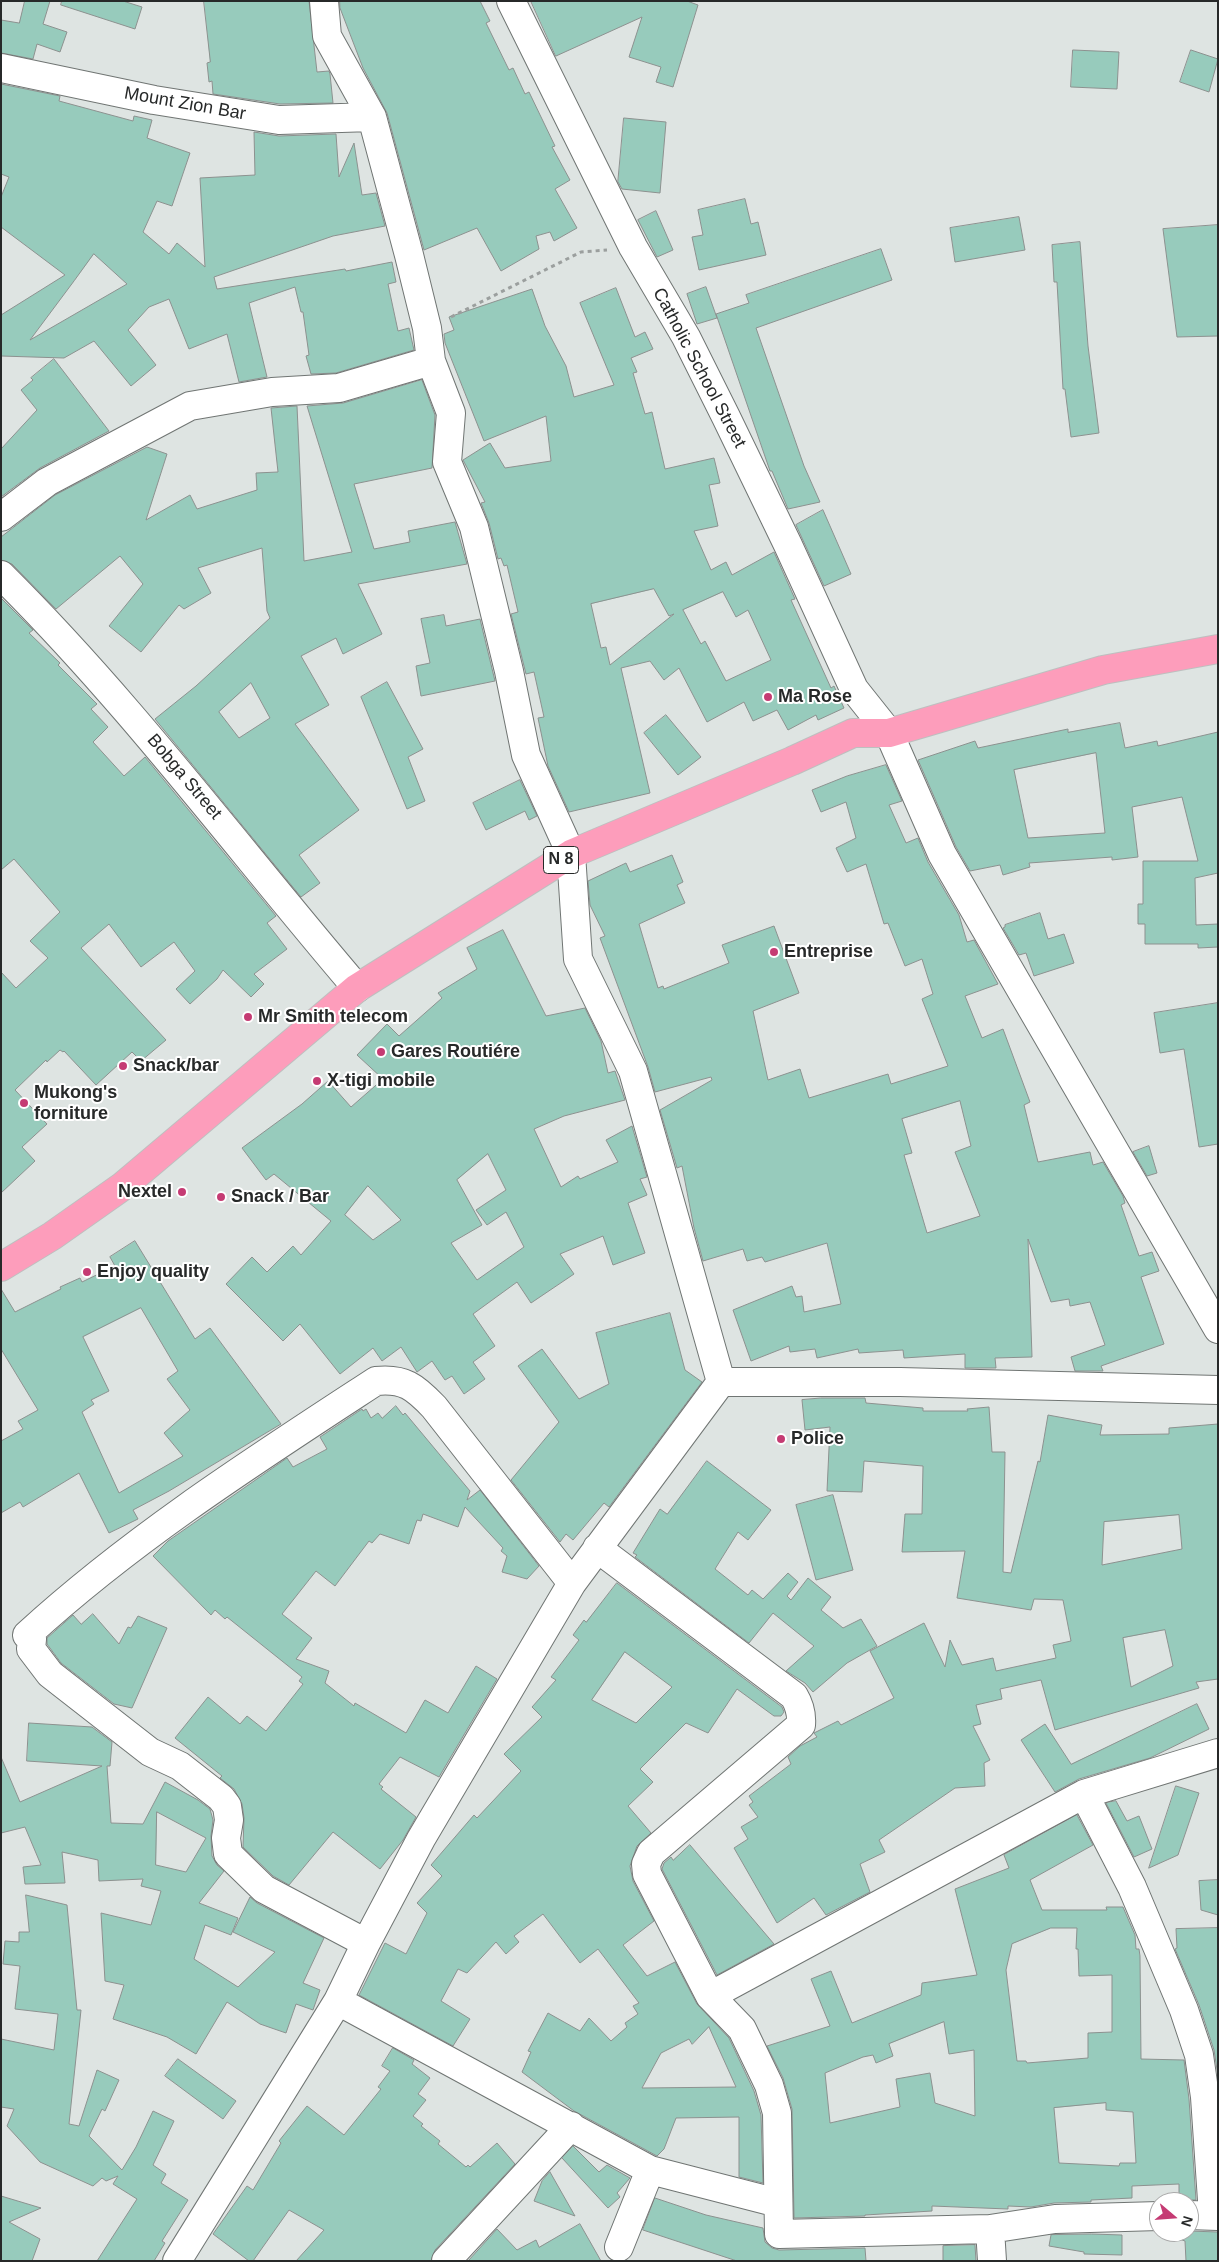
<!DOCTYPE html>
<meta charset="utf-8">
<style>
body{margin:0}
#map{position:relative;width:1219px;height:2262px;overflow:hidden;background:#dee4e2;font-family:Helvetica,sans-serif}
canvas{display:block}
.frame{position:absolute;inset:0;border:2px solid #272929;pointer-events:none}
.north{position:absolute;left:1149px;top:2192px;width:50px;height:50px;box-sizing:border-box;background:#fff;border:1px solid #a9a9a9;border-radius:50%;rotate:108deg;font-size:14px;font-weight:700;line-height:20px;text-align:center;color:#272929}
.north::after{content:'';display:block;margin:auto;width:18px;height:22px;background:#c53b73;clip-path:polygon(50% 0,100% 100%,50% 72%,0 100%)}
</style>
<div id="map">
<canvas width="1219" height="2262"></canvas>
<div class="frame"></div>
<div class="north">N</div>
</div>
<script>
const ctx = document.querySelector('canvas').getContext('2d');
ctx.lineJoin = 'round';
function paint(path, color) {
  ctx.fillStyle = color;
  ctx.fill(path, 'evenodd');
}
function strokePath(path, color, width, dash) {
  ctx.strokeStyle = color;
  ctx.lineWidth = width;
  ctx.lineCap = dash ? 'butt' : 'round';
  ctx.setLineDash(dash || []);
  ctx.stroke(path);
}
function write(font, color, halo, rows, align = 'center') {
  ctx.font = font + ' Helvetica,sans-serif';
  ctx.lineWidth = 4;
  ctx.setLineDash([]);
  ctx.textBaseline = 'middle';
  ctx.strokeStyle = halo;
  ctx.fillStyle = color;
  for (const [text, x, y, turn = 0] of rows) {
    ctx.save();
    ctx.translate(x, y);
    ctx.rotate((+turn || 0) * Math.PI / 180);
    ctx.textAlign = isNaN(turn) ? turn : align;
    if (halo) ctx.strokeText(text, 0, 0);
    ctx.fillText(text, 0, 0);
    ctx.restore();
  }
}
const building = new Path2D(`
 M25,1h25l-7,23 24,8 -7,20 -23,-8 -4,15 -32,-6v-33l18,3z
 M62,1h61l19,6 -7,22 -74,-24z
 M204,1h105l8,71 12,-1 1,3 3,29 -53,1 -67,-10 -1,-13 -3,1 -2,-19 3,-1z
 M340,1h140l10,20 -4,2 23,47 4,-2 12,26 4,-2 26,54 -3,1 18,33 -15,9 22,39 -23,13 -4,-9 -14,4 3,13 -38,22 -24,-43 -53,22 -37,-137 -24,-45 -23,-60z
 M531,1h156l11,4 -25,82 -17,-5 5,-15 -32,-10 13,-40 -86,39z
 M1073,50l46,2 -2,37 -46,-2z
 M1191,50l27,9 -9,33 -29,-10z
 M1,84l59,12 -1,5 74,20 1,-5 18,4 -5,18 43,15 -18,53 -15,-5 -14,31 26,22 8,-11 28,24 -5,-89 55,-3 -1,-43 25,4 57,-2 3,43 15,-34 8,52 14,-2 9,33 -52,10 -119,41 3,12 128,-20 1,2 46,-9 4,20 -8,2 10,47 11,-3 5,22 -78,23 -25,1 -5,-18 3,-1 -6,-43h-2l-6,-25 -46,16 18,74 -28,5 -12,-48 -38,15 -20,-50 -20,8 -21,23 28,35 -25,21 -37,-45 -30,17 -63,-2v-41l64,-40 -64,-48v-30l8,-20 -8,-3zM94,254l33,30 -97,56 44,-59z
 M624,118l42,4 -6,71 -38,-4 -4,-7z
 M745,199l6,25 7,-2 8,33 -67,15 -7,-33 11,-2 -5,-25z
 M656,211l17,39 -16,7 -19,-37z
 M1019,217l6,33 -70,12 -5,-34z
 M1218,225v111l-41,1 -14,-108z
 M1080,242l8,104 11,87 -28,4 -6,-48h-2l-6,-107h-3l-2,-37z
 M881,249l11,31 -136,48 48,138 16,36 -32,7 -16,-38h-2l-54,-157 33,-11 -3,-8z
 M706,287l11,31 -20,6 -10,-30z
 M616,288l19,49 10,-5 8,17 -22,9 6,14 -4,1 12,41 7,-2 13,57 49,-11 6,25 -11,2 9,41 -24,5 17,39 15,-8 6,13 42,-23 21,47 -4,1 40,88 3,-2 10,22 -26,12 -2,-5 -28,15 -11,-20 -24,11 -9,-19 -37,20 -28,-54 -15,12 -14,-19 -29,7 29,125 -81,19 -21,-46 -10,-48 6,-1 -10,-45 -8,2 -15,-60 7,-2 -11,-47 -3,1 -3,-8 -3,1 -9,-36 -8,-20 4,-1 -22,-42 27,-17 15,25 46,-7 -5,-45 -62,25 -39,-98 -1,-9 10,-4 -5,-13 83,-28 13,37 21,40 8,31 40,-12 -34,-82zM654,589l15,27 5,-2 -64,51 -4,-18 -5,1 -10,-44zM723,592l13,25 12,-7 23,50 -45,21 -21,-40 -4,3 -18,-34z
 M54,359l55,72 -69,37 -39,29v-48l36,-39 -16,-20 12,-10 -2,-2z
 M422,380l13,35 -3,53 -78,16 20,65 36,-7 -2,-11 47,-9 12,42 -109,20 24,50 -39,20 -7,-16 -35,18 28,49 -34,19 64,86 -60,45 21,28 -19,14 -146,-178 41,-33 74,-68 -3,-7 -5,-63 -64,20 13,25 -27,16 -5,-4 -38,47 -32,-26 34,-42 -23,-28 -64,53 -44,-45 -11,-4v-23l54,-42 92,-48 20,7 -21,66 44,-25 7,14 60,-19 -1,-17 22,-1 -7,-64 26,-2 7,155 48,-9 -45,-146 36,-3zM251,683l19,35 -31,20 -20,-26z
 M823,510l28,64 -27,12 -28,-61z
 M1,598l32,32 -4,3 31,30 -2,2 39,39 -6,5 17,18 -15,15 31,34 21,-19 131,159 -9,7 20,26 -33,25 10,10 -13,13 -28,-27 -6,9 -27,25 -14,-15 19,-18 -21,-29 -33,25 -32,-43 -28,24 85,92 -25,21 -9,-9 -36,33 -32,-34 -1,1 -3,-2 -13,12 -1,-2 -31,30 32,34 -25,23 13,14 -34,32v-221l15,16 32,-30 -18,-17 30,-29 -46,-53 -13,11z
 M444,615l2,11 34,-7 15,62 -74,15 -5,-30 14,-3 -9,-44z
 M387,682l36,67 -15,8 17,44 -18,8 -46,-112z
 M666,715l35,42 -23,18 -34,-42z
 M1120,723l5,25 32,-7 1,5 60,-14v141l-23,5 1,47 22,-1v23l-20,1v-4h-53v-20h-7v-20h5v-43h55l-16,-64 -50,10 6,50 -26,3v-3l-83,6 1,4 -27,8 -3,-10 -30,6 -14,-24 -38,-87 57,-19 3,7 90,-19v3zM1096,753l9,80 -77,5 -14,-68z
 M886,765l16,36 -13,4 17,38 12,-5 10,24 31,53 8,27 7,-2 24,44 -33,12 17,42 21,-9 27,73 -6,3 14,57 52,-10 3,13 10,-3 20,34 2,7 -4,2 18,51 13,-4 7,19 -18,6 23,67 -63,22 2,5h-28l-4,-14 34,-12 -15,-43 -20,4 -1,-7 -18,3 -23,-63 4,118 -37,1 1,10h-31v-14l-61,4 -1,-8 -44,3 -1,-4 -41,9 -2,-9 -25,3 -1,-6 -38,15 -18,-51 59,-24 4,11 6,-1 2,16 37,-8 -14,-61 -62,19 -3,-5 -15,4 -4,-12 -40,12 -9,-33 -12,-62 -5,2 -17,-58 52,-30 -1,-3 -56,15 -7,-25 -48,-129 5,-2 -15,-31 -2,-24 38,-18 4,9 42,-17 11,27 -6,3 8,18 -46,21 19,64 5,-2 1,3 65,-26 -7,-18 52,-19 25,67 -46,18 15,69 32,-11 9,29 79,-24 3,10 57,-18 -26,-67 11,-5 -11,-35 -17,7 -17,-43 -4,1 -18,-60 -19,8 -11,-24 20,-10 -10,-36 -25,10 -9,-22 35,-14zM960,1101l11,45 -16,6 25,64 -53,17 -23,-78 8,-2 -10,-34z
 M520,780l17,36 -8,4 -4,-9 -39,19 -13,-27z
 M1040,913l8,26 16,-5 10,29 -40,13 -8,-23 -7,2 -16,-27 2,-1v-2z
 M503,930l43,86 39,-8 16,33 7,32 7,-2 10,29 -61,16 -30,13 27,58 17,-11 2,3 38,-17 -12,-22 26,-14 15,51 -7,2 7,16 -19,8 17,50 -32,12 -10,-29 -43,18 14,20 -43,29 -14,-21 -44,32 22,32 -22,16 12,17 -21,15 -12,-18 -7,4 -13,-19 -15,11 -16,-25 -19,14 -9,-13 -33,26 -40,-50 -17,17 -57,-57 26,-27 15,15 26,-26 8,9 30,-34 -57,-47 -8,6 -24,-32 60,-44 26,-23 23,26 32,-28 -26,-24 30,-31 12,12 43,-38 -4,-5 39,-24 -10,-21zM488,1154l18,36 -30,20 11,15 19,-13 18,35 -47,33 -26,-37 31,-18 -25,-45zM368,1186l33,34 -28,20 -28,-25z
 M1218,1003v141l-19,3 -15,-98 -24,4 -6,-40z
 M1149,1146l8,27 -10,3 -14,-24z
 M135,1241l60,98 15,-11 71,96 -112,67 -36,19 5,9 -29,14 -30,-60 -56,34 -3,-5 -19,11v-72l22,-12 -5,-8 20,-11 -37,-61v-60l14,23 46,-23 -1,-2 20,-9 2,4 33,-16 -5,-9zM141,1308l37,63 -11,8 23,31 -26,23 19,23 -64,37 -37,-81 12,-8 -3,-4 18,-9 -26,-54z
 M670,1313l15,57 17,12 -93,125 -5,-4 -31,37 -7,-6 -6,8 -49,-62 48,-58 -41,-56 24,-17 37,50 30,-15 -13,-51z
 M821,1398h44l1,5 57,5v3h45l-1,-2 22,-2 3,45h13l-2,120 8,1 27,-112 2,1 8,-47 54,10 -2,10 69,-1v-6l49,-4v255l-22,3 3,6 -144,42 -14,-50 -41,9 2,10 -26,6 5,19 -8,2 17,34 -6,3 1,23 -30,2 -76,52 6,12 -25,12 10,28 -44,23 -12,-17 -37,25 -43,-75 14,-9 -7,-12 17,-10 -9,-12 4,-3 -4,-6 42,-32 -3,-7 12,-11 17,-9 -3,-4 24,-12 3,4 53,-27 -24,-47 54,-28 21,44 5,-27 12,25 31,-7 3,13 60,-13 -3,-13 18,-4 -8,-41 -29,-1 -3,11 -74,-12 8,-47 -63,1 3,-38h17l1,-48 -59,-5 -2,31 -35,-1 3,-64 -25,3 -3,-30zM1179,1515l3,34 -80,16 2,-43zM1165,1630l8,36 -42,21 -8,-49z
 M396,1406l7,9 2,-2 65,78 -3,9 13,-10 59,76 -12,13 -25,-7 5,-16 -6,-5 2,-3 -38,-41 -7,20 -35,-13 -2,7 -4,-1 -8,24 -29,-10 -8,9 -3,-2 -34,45 -19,-15 -34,43 30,24 -16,21 33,12 -4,12 29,23 1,-3 51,30 19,-33 23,13 28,-47 21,13 -58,98 -39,-20 -21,27 4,3 -2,2 35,28 -13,23 -23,29 -47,-37 -44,53 -16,-9 -30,-29 1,-29 -2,-14 -8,-15 -14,-11 2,-2 -47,-38 33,-41 32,27 7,-8 19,15 37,-47 -4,-3 3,-4 -75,-60 -2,2 -10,-9 -4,5 -58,-59 15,-15 119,-83 6,9 34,-18 -7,-12 42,-28 1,2 3,-2 5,9 7,-5 4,5z
 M707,1461l64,49 -23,30 -10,-8 -23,37 33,26 4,-5 11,9 25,-26 10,9 -11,14 4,4 17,-22 23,19 -10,13 22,18 18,-9 16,27 -30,17 -34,29 -8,-9 -19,-12 28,-25 -41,-33 -24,30 -114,-86 2,-2 -4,-2 27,-44 7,5z
 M833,1495l20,75 -37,10 -20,-75z
 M617,1583l165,124 2,5 -3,4h-7l-37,-27 -29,44 -22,-10 -46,46 13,13 -25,24 23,27 -14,13 -7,20 3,15 21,40 -31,24 24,31 28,-14 22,42 32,34 25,53 7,24 2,68 -24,-6v-60l-63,1 -12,31 -7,7 -83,-45 -52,-39 9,-20 -3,-1 20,-38 32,18 9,-13 22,23 16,-14 -2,-4 13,-9 -5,-8 6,-3 -41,-54 -18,14 -37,-49 -29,22 5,6 -13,12 -10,-12 -29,31 -9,-4 -17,32 29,18 -17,27 -94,-51 26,-52 21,11 21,-41 -10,-10 25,-27 -11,-11 43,-50 3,3 44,-47 -17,-17 38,-37 -10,-10 24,-27 -5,-3 28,-37 -6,-5 11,-15 2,2zM625,1652l47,35 -36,36 -44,-23zM709,2027l27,60 -94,1 19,-35 28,-14 3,5z
 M93,1614l26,30 9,-17 3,1 7,-12 29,12 -35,80 -18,-4 -53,-41 -14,-19v-6l26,-23 8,9z
 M1197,1704l12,25 -59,29 -71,21 -24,13 -34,-52 24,-16 26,40z
 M29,1723l63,4 20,15 -2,24h-3l4,57 32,1 22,-42 33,18 12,9 3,11 -2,16 1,20 5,9 7,6 -25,32 39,15 -7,17 -26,-10 -11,34 44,28 37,-35 -42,-20 17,-35 7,6 67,35 -21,45 17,7 -7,20 -17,-6 -10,29 -26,-9 -33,-22 -31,52 -29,-17 -54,-18 11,-34 -19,-4 -4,-68 50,12 10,-34 -20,-5 2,-7 -44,2 -1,-21 -36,-8 3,31 -40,1 -2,-17 18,-2 -16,-38 -24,6v-76l19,45 82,-36 -75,-5zM157,1812l49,26 -20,34 -30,-7z
 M1176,1786l23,7 -21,62 -29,13z
 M1116,1801l11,20 12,-5 13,33 -18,8 -28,-54z
 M1077,1815l16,30 -63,35 12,30h65l-1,-3h17l12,28 1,14h3l1,7 1,103 43,1 5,39 7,101h-17v-16l-47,2v12l-41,2v2l-37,1 -23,4 -23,-1v3l-76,-3v5l-67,4v1l-71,2 -2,-109 -9,-31 -16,-32 63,-20 -19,-47 20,-8 21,52 69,-28 1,-12 55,-8 -22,-86 54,-21 -5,-13zM1051,1928h26l-1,21h2l1,27 33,-1v57l-24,1v25l-61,5 -1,-2h-9l-11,-91 6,-26zM944,2022l5,32 25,-4 1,66 -40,-13 -5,-30 -34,6 4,28 -70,16 -5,-50 38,-16 10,-2 3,8 17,-7 -4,-12zM1106,2103v7l27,2 3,51h-16l-1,3 -60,-3 -5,-55z
 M690,1845l84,99 -57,31 -55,-106 2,-6 7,-6 2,3z
 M1218,1880v35l-17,-5 -2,-29z
 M26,1895l41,10 10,105h4l-12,114 10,2 18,-56 22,10 -14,31 -3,-2 -13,27 33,34 14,-23 17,-36 21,10 -21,44 13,9 -5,9 27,17 -26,41 3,2 -11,18h-57l40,-62 -24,-15 5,-8 -12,5 -4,-3 -9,8 -53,-24 -33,-36 7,-17 -13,-2v-68l53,11 4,-36 -43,-5 5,-43 -17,-2 2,-23 14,1v-10h10z
 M1218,1928v148l-4,-26 -15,-45 -24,-56 2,-1 -1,-19z
 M393,2048l21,12 -2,4 18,14 -12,16 8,6 -13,16 10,8 -2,2 19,15 -2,3 28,23 2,-2 2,2 27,-24 18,21 -80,86 -4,11h-135l28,-31 -35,-20 -36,51h-4l-36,-27 34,-48 6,4 28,-47 -2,-2 28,-35 37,29 37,-46 -3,-2 12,-16 -8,-5z
 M178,2059l58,42 -13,18 -58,-43z
 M573,2146l26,26 8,-7 23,13 -13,15 3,4 -12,11 -46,-50z
 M550,2172l25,44 -41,-15 8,-20z
 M1,2196l40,12 -32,14 31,17 -8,22h-31z
 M655,2198l51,17 57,13 2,14 7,6 7,2 86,-2 1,13h-129l-94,-31z
 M580,2224l21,37h-133l29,-32 20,21 19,-10 3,7z
 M1189,2231l29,1v29h-32l-1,-20 -11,-4 1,-5z
 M1092,2234l30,1v20l-38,-1v-2l-35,-6 2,-11z
 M975,2245l1,16h-33v-15z`);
const path = new Path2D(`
 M451,317l130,-65 26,-2`);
const minor = new Path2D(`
 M324,1l3,35 45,81 37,138 18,73 4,33 20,52 -4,49 27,65 35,144 17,84 45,99 7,105 55,112 88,311
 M511,1l122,246 53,90 40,80 62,128 66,144 35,44 53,121 276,475
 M1,68l153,32 125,20 93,-3
 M1,517l46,-35 143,-76 82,-14 67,-4 92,-27
 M1,575c130,129 238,275 356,413
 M597,1548l197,148c6,10 8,18 7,29l-150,128 -5,11 1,10 63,122 32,33 27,56 8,28 2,121 211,-5 2,32
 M1084,1794l48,93 52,123 15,45 6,42 8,118
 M366,1943l-102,-54 -36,-35 -2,-16 3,-18 -2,-14 -6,-8 -41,-32 -30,-14 -100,-78 -19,-25 1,-10 -5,-4c106,-97 228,-175 349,-254 28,-3 39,6 58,26l138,176
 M710,1996l374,-202 134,-41
 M338,2001l312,169 -31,77
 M650,2170l128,33
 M1189,2215l29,1
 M990,2229l65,-10 104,-3
 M177,2261l161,-260 28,-58 55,-104 151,-256 149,-201h179l318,8
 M446,2261l125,-135`);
const highway = new Path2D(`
 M1,1267l51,-31 71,-50 234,-198 214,-134 221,-93 61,-28h36l214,-63 115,-21`);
const markers = [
 [768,697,5,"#c53b73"],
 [774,952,5,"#c53b73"],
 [248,1017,5,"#c53b73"],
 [381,1052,5,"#c53b73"],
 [123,1066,5,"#c53b73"],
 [317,1081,5,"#c53b73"],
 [24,1103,5,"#c53b73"],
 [182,1192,5,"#c53b73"],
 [221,1197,5,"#c53b73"],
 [87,1272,5,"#c53b73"],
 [781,1439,5,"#c53b73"]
];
const shields = [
 [561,860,35]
];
const shieldNames = [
 ["N 8",561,860]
];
const streetNames = [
 ["Mount Zion Bar",185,104,10],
 ["Catholic School Street",699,368,62],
 ["Bobga Street",184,777,50]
];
const poiNames = [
 ["Ma Rose",778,697],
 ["Entreprise",784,952],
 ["Mr Smith telecom",258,1017],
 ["Gares Routiére",391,1052],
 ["Snack/bar",133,1066],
 ["X-tigi mobile",327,1081],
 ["Mukong's",34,1093],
 ["forniture",34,1114],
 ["Nextel",172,1192,"right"],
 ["Snack / Bar",231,1197],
 ["Enjoy quality",97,1272],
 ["Police",791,1439]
];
paint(building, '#97cbbc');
strokePath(building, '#8c918f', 1);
strokePath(minor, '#707573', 30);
strokePath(highway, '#bebfbf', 30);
strokePath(path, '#9b9f9e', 3, [4, 4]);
strokePath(minor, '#fff', 28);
strokePath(highway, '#fd9dbb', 28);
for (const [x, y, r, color] of markers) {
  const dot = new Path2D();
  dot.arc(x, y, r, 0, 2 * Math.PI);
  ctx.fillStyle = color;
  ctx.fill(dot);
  strokePath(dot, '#fff', 2);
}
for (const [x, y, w] of shields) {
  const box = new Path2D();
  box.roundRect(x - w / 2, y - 13.5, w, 27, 4);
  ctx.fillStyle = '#fff';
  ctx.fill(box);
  strokePath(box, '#272929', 1);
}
write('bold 16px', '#272929', null, shieldNames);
write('18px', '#272929', '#fff', streetNames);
write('bold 18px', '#272929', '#fff', poiNames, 'left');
</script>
